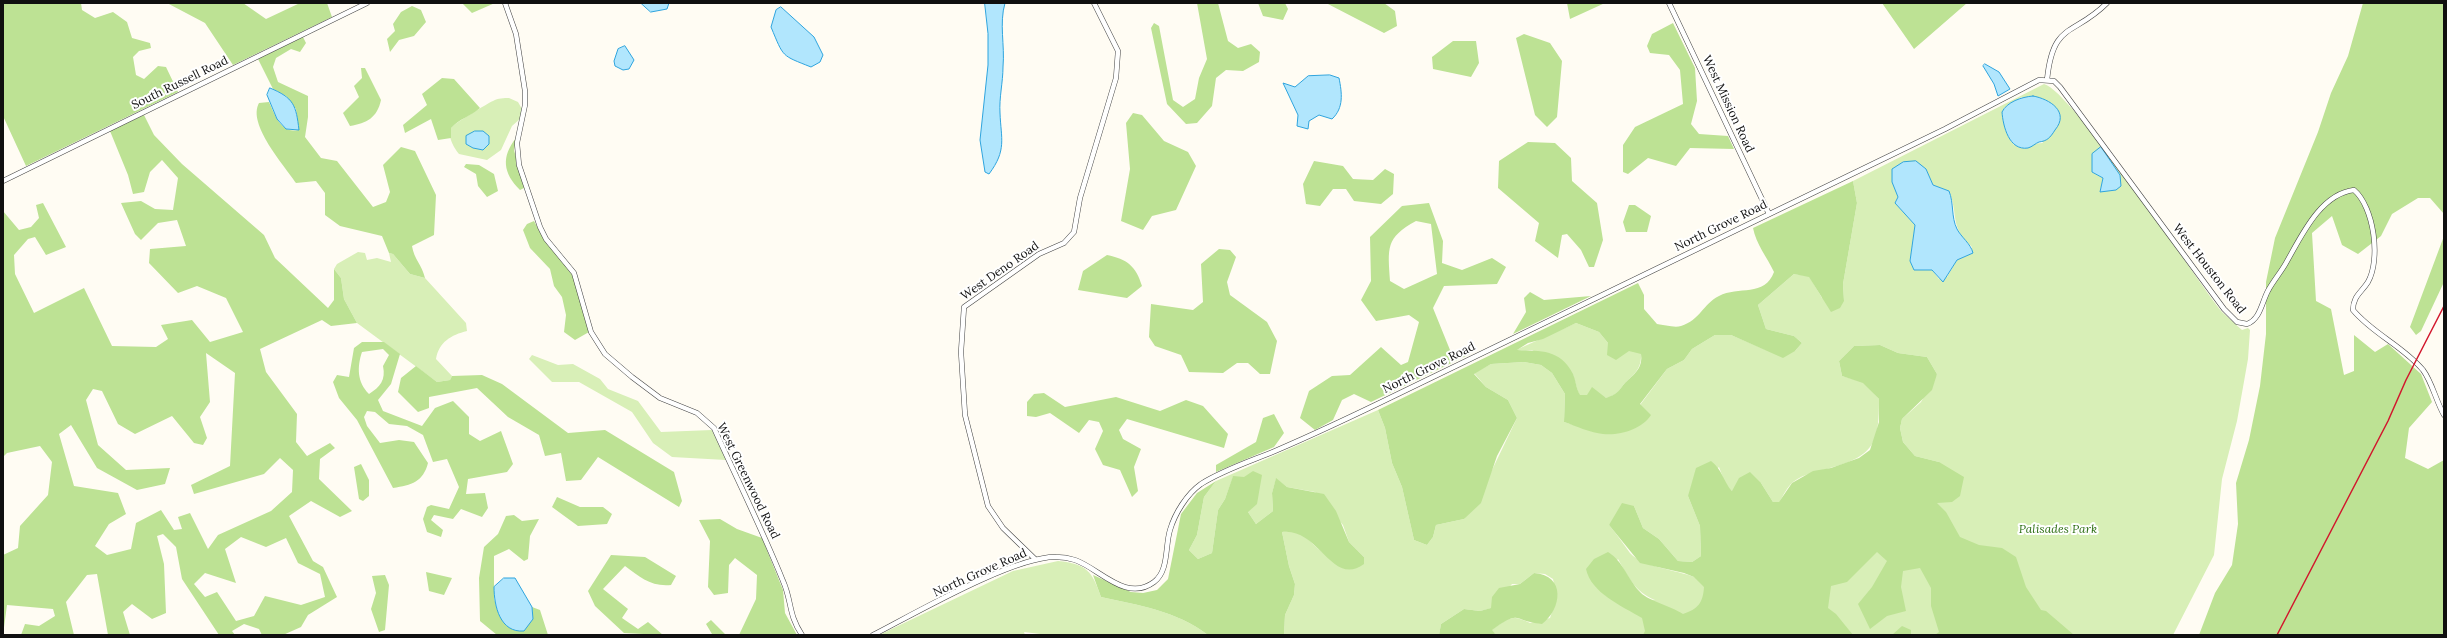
<!DOCTYPE html>
<style>
body{margin:0}
#map{position:relative;width:2447px;height:638px;overflow:hidden;background:#fffcf3;font-family:Lora,serif}
canvas{display:block}
.frame{position:absolute;inset:0;border:4px solid #101010;pointer-events:none}
</style>
<div id="map">
<canvas width="2447" height="638"></canvas>
<div class="frame"></div>
</div>
<script>
const ctx = document.querySelector('canvas').getContext('2d');
ctx.lineJoin = 'round';
function paint(path, color) {
  ctx.fillStyle = color;
  ctx.fill(path, 'evenodd');
}
function strokePath(path, color, width, dash) {
  ctx.strokeStyle = color;
  ctx.lineWidth = width;
  ctx.lineCap = dash ? 'butt' : 'round';
  ctx.setLineDash(dash || []);
  ctx.stroke(path);
}
function write(font, color, halo, rows, align = 'center') {
  ctx.font = font + ' Lora,serif';
  ctx.lineWidth = 4;
  ctx.setLineDash([]);
  ctx.textBaseline = 'middle';
  ctx.strokeStyle = halo;
  ctx.fillStyle = color;
  for (const [text, x, y, turn = 0] of rows) {
    ctx.save();
    ctx.translate(x, y);
    ctx.rotate((+turn || 0) * Math.PI / 180);
    ctx.textAlign = isNaN(turn) ? turn : align;
    if (halo) ctx.strokeText(text, 0, 0);
    ctx.fillText(text, 0, 0);
    ctx.restore();
  }
}
const green = new Path2D(`
 M2044,84c28,7 150,193 178,228l20,18 6,-2 2,2 -2,29 -11,62 -15,58 -8,76 -41,80h-677l-5,-5c17,-11 19,-17 39,-7l20,-5 7,-21 -4,-18 -8,-5 -11,-1 -14,11h-8l-20,24 -12,3 -16,-2 -23,15 -2,11h-155l1,-20 9,-20 1,-11 -6,-18 -7,-34c24,-3 27,12 43,22 6,4 31,2 39,3l-15,-15 -6,-17 -28,-33 -28,-5 -11,-8 -4,14 1,18 -17,13 -8,-12 -4,-35h-11l-8,22 -7,11 -6,43 -14,6 -9,-9 8,-15 7,-38 12,-16 162,-71 7,18 7,35 10,24 12,53 13,5 6,-8 3,-12 28,-6 28,-49 25,-52 -9,-18 -22,-13 -12,-14 17,-9 33,-2 17,3 11,8 13,21 -1,28 20,6 56,-23 27,-36 17,-9 8,-11 23,-14h16l35,15 29,1 7,-8 -8,-7 -28,-7 -8,-24 36,-31 15,2 13,22 22,3 -1,-17 14,-81 -4,-22zM2022,97l21,46 -29,2c-9,-13 -11,-21 -10,-37zM2092,161l24,29 -16,1 3,-13 -11,-6zM1903,162l23,7 7,16 16,6c10,24 0,36 23,56l-2,7 -13,6 -10,17 -8,2 -7,-9h-18l-4,-9 5,-36 -20,-22 3,-6c-4,-15 -11,-24 5,-35zM1880,345l18,8 29,4 10,17 -16,28 -19,17 -2,9 3,14 12,14 24,6 -245,115c-17,-7 -52,-10 -64,-24 -7,-9 -13,-19 -21,-28l25,-19 9,22 16,11 19,22 14,1 9,-6 -1,-30 -12,-30 31,-29 6,16 7,8 29,-8 12,19 6,1c4,-7 8,-16 14,-21 12,-9 24,-10 37,-14 45,-12 49,-26 49,-69l-16,-17 -21,-6 -3,-15 15,-15zM1618,559c10,18 17,33 37,41l-49,-4 -8,-9z
 M509,98l9,4 4,7 -1,9 -9,8 -11,24 -14,10 -28,-6c-5,-6 -12,-18 -8,-26 1,-3 37,-25 42,-27 5,-3 11,-3 16,-3z
 M358,252l7,1 2,7 10,-2 14,4 -2,-9 4,1 17,20 15,4 41,45 1,8c-16,4 -28,11 -31,28l16,17 -2,4 -13,2 -80,-59 -13,-24 -3,-21 -7,-9 3,-5z
 M1576,323l23,9 9,11 33,10c1,13 -5,20 -13,27 -9,8 -7,13 -21,18l-28,-3 -6,-20 -41,-25h-16z
 M532,355l26,10 15,-1 27,15 8,10 30,12 23,31 51,-2 14,30 -54,-3 -19,-14 -21,-31 -53,-30h-27l-23,-23z
 M1058,561c29,3 34,10 43,36 37,8 76,14 107,38h-160l-24,-3 1,3h-146l134,-64z`);
const forest = new Path2D(`
 M3,3h78l1,7 13,8 18,-6 14,10 5,16 18,5 1,5 -12,3 -6,6 3,18 8,4 14,-13 8,1 12,25 -152,74 -23,-50z
 M167,3h76l23,16 34,-16h27l5,14 -99,48 -28,-42z
 M462,3h33l-23,10z
 M1197,3h21l10,38 10,7 13,-4 9,8 -1,10 -16,9 -17,-1 -10,8 -4,28 -15,17 -11,1 -19,-20 -16,-76 3,-5 5,3 14,74 10,7 12,-8 4,-21 8,-19z
 M1258,3h27l3,6 -5,11 -20,-4z
 M1326,3h58l11,8 2,15 -13,7z
 M1567,3h38l-35,16z
 M1882,3h85l-53,46z
 M2363,3h81v211l-14,-16h-12l-26,16 -11,22 -23,18 -16,-9 -10,-29 -20,17 4,68 15,8 13,66 10,-4v-36l21,17 13,-8 33,30 11,28 -23,26 -4,30 23,11 16,-9v175h-245l16,-42 17,-28 6,-41 -2,-41 13,-43 11,-54 6,-52v-52l9,-44 43,-106 13,-39 17,-37z
 M412,6l9,4 5,12 -12,14 -15,4 -9,12 -3,-13 8,-8 -2,-7 8,-12z
 M1673,23l22,45 2,33 -6,23 8,10 29,2 6,13 -44,-1 -14,18 -28,-8 -20,16 -5,-2v-27l12,-18 48,-23 -3,-34 -11,-15 -19,-2 -3,-7 5,-12z
 M1524,34l26,9 12,18 -5,56 -10,10 -12,-12 -19,-77z
 M303,37l3,6 -6,9 -9,-3 -15,9 -3,9 5,15 30,14v21l-3,20 16,21 16,3 36,46 13,-5 4,-10 -7,-27 18,-18 14,4 21,44 -2,40 -22,11c2,13 10,19 13,32l-15,-4 -17,-20 -4,-1 -7,-17 -42,-10 -15,-11v-22l-9,-12 -20,2c-12,-18 -49,-59 -37,-80l10,-1c6,13 12,32 29,28l-2,-21 -10,-13 -13,-7 -15,-30z
 M1453,41h23l3,22 -8,14 -38,-8 -1,-12z
 M361,68h4l16,32c-4,18 -14,23 -31,26l-7,-13 16,-16 -5,-11 8,-8z
 M442,78l12,1 26,29c-9,8 -21,11 -29,20v10l-13,2 -7,-21 -26,14 -2,-8 24,-20 -5,-11z
 M1133,113l9,2 22,26 24,11 8,14 -20,44 -24,6 -9,14 -22,-9 9,-52 -4,-46z
 M144,115l10,20 28,29 82,71 11,23 53,50 6,-8v-31l7,9 3,21 13,24 -26,3 -9,-6 -62,29 6,23 31,42 -1,28 11,14 23,-13 5,5 -15,11 -1,20 33,32 -12,6 -29,-16 -22,15 24,45 10,6 14,30 -29,18 -7,12 -18,8h-21l-3,-6 -15,-5 -12,7 3,4h-16l-37,-56 -6,-32 -13,-13 -6,2 7,28 2,49 -14,6 -20,-15 -9,8 7,23h-22l-11,-61 -10,1 -21,27 8,33h-53l4,-11 14,2 16,-10 -2,-7 -46,-4 -4,30v-80l15,-7 2,-22 28,-31 4,-33 -12,-16 -33,7 -4,4v-246l16,19 12,-3 8,-9 -3,-13 7,-2 23,44 -20,8 -11,-18 -7,2 -14,16 1,19 19,39 50,-25 28,58 44,1 12,-8 -7,-14 31,-5 18,22 33,-10 -17,-34 -29,-12 -19,7 -29,-30 1,-14 36,-3 -9,-26 -19,3 -17,17 -6,-6 -14,-31 20,-2 14,8 18,1 5,-32 -16,-18 -12,12 -6,20 -11,2 -5,-19 -18,-44zM206,353l29,20 -5,93 -39,19 3,9 70,-20 16,-16 13,12 -1,22 -21,19 -53,24 -10,14 -18,-36 -12,4 4,12 -8,1 -13,-20 -25,13 -5,26 -24,6 -12,-9 14,-22 17,-10 -8,-21 -44,-7 -15,-52 12,-9 26,43 40,22 28,-6 5,-16 -44,2 -28,-25 -12,-45 7,-11 9,2 16,33 17,10 37,-18 22,27 9,2 4,-7 -7,-21 10,-15zM241,537l25,10 20,-9 12,25 22,11 5,23 -24,8 -36,-9 -11,20 -18,5 -19,-29 -12,5 -11,-13 11,-11 31,10 -11,-34z
 M516,138l-2,12 10,38 -4,2c-17,-17 -19,-33 -4,-52z
 M1528,142l27,1 16,15 1,23 25,22 6,37 -9,27h-5l-8,-17 -14,-16 -5,1 -4,23 -23,-17 4,-18 -41,-35 1,-27z
 M1314,161l29,5 10,13 20,1 12,-11 9,5 -1,20 -12,10 -27,-3 -8,-12h-13l-13,17 -14,-2 -3,-20z
 M466,164l13,1 15,9 4,17 -11,6 -9,-11 -2,-12 -12,-7z
 M1853,181l4,22 -14,81 1,17 -4,7 -9,4 -22,-35 -15,-3 -36,31 8,24 28,7 8,7 -7,8 -12,7 -52,-23h-16l-23,14 -8,11 -17,9 -27,35 11,11c-9,14 -31,21 -48,19 -12,-1 -27,-8 -39,-12l1,-28 -13,-21 -11,-8 -17,-3 -33,2 -17,10 12,13 22,13 9,18 -20,38 -16,47 -17,16 -28,6 -3,12 -6,8 -13,-5 -12,-53 -10,-24 -7,-35 -7,-18 260,-127 6,12v14l13,15c7,1 18,4 24,2 19,-6 22,-22 38,-30 19,-10 46,1 55,-24 -7,-15 -18,-28 -21,-44zM1576,323l23,9 9,11 -1,12 9,5 13,-9 12,3c2,12 -5,19 -13,26 -9,8 -7,13 -22,18l-14,-11 -5,8h-7c-4,-7 -4,-14 -7,-21 -13,-25 -32,-23 -56,-24l11,-7 15,-4z
 M1429,203l14,38 -1,22 20,7 30,-12 14,9 -9,17 -53,2 -11,22 17,42 20,4 -99,48 -17,-8 -12,6 -9,20 -18,10 -15,-12 9,-27 23,-15 18,-1 31,-28 20,18 7,-3 11,-40 -10,-7 -33,6 -15,-21 10,-19 -1,-44 32,-31zM1416,221l15,3 6,50 -33,15 -14,-8c-2,-33 -5,-43 26,-60z
 M1629,205h6l16,11 -4,16h-21l-3,-10z
 M534,221c10,20 24,34 36,51 12,16 14,41 19,60l-14,8 -11,-8 2,-17 -4,-18 -8,-11 -4,-17 -20,-21 -7,-18 4,-6z
 M2444,236v46l-23,49 -5,4 -6,-8z
 M1219,249l11,1 6,7 -9,25 3,13 37,27 10,19 -7,33h-10l-12,-11h-11l-14,10 -34,-1 -8,-17 -26,-9 -6,-9 2,-33 42,6 10,-8 -2,-38z
 M1107,255c20,4 29,11 35,31l-15,12 -49,-8 5,-19z
 M1530,292l14,8 47,-4 -78,38 13,-22 -2,-14z
 M362,342h22l16,12 -9,30 -13,16 5,11 39,15 13,-18 18,-7 16,16v17l11,7 21,-10 12,33 -6,8 -39,7 -2,15 19,-1 3,15 -6,9 -21,-8 -8,10 -19,-4 -3,5 12,10 -2,7 -14,-5 -4,-13 4,-12 4,-2 18,4 10,-22 -12,-28 -14,3 -10,-27 -16,-9 -18,-2 -14,-12 -8,-1 -3,6 3,9 13,17 19,-3 15,2 14,21c-5,19 -16,22 -35,25l-36,-68 -18,-22 -6,-16 4,-7 12,2 5,-29zM383,349l6,6 -6,11c3,14 -3,21 -14,28 -12,-12 -12,-27 -7,-42z
 M1880,345l18,8 29,4 10,17 -5,16 -30,29 -2,9 3,14 12,14 24,6 25,15 -4,19 -8,6 -15,1 9,9 14,25 19,8 23,3 14,9 10,30 15,23 5,1 28,24h-139l4,-3 -8,-26v-18l-11,-20 -17,3 -2,16 5,24 -19,5 -17,13 -12,-25 14,-17 15,-26 -10,-9 -30,30 -16,4 -3,22 8,6 17,21h-210l2,-4 -3,-13c-20,-12 -51,-25 -56,-49l8,-10 14,-7c16,10 19,27 33,41 8,8 30,13 42,21 15,-5 20,-11 21,-27l-10,-10 -10,-4 -44,-10 -31,-38 13,-22 12,3 9,22 16,11 19,22 14,1 9,-6 -1,-30 -12,-30 8,-28 15,-7c11,8 12,20 21,30l7,-13 11,-6 11,11 12,19h6l13,-19 21,-12 18,-3 28,-10 11,-8 9,-28v-23l-16,-16 -21,-7 -3,-15 15,-15z
 M416,366l21,16 13,-2 2,-4 30,-1 20,9 66,49 37,-3 69,42 8,29 -3,6 -81,-50 -17,23 -15,1 -5,-28 -16,3 -6,-21 -31,-18 -31,-29 -48,9v11l-11,4 -20,-20 3,-14z
 M1044,393l21,14 51,-10 44,14 26,-11 17,6 25,28 -4,14 -97,-29 -8,11 4,9 18,10 -7,18 4,24 -6,6 -12,-27 -17,-5 -8,-16 8,-18 -4,-9 -10,-2 -10,13 -29,-20 -14,4 -9,-1v-14l7,-8z
 M1274,414l10,19 -10,14 -58,25v-7l40,-23 7,-24z
 M361,464l8,16v16l-6,5 -4,-2 -5,-32z
 M1253,471l9,4 -5,29 -9,8 8,12 17,-13 -1,-18 4,-15 11,9 37,7 12,17 13,31 15,15v7c-32,24 -45,-37 -82,-32l7,34 6,18 -1,11 -9,20 -1,20h-76c-31,-24 -70,-30 -107,-38l-8,-22 38,17 12,1 14,-3 11,-11 13,-65 16,-21 19,-12 -12,16 -7,38 -8,15 9,9 14,-6 6,-43 7,-11 8,-23 11,1z
 M557,497l23,10h23l9,7 -5,10 -29,2 -26,-19z
 M514,515l8,6 17,-2 -9,17 -2,23 -4,2 -15,-12 -15,7v42l3,11 36,10 -1,-12 8,3 8,25h-51l-17,-14 -1,-43 5,-31 14,-13 8,-18z
 M720,519l17,10 25,9 21,52 2,23 12,22h-58l17,-36 1,-24 -22,-17 -6,7 -1,28 -14,2 -6,-8 2,-46 -11,-21z
 M611,555l34,2 31,19 -5,9c-20,2 -31,-8 -46,-19l-22,23 25,20 -6,9 16,11 10,-7 15,13 -39,-2 -29,-27 -7,-15z
 M426,572l26,6 -8,17 -15,-4z
 M1534,573c32,2 28,36 8,51 -31,-3 -20,-15 -50,6l4,5h-57l2,-11 23,-15 16,2 11,-3 1,-11 7,-9 21,-4z
 M385,575l4,10 -4,45 -6,2 -8,-23 5,-16 -4,-17z
 M711,620l15,15 -14,-1 -6,-10z
 M1902,626l9,4v5h-19z`);
const water = new Path2D(`
 M641,3h28l-2,6 -16,3z
 M985,3h20c-6,21 0,42 -2,64 0,15 -4,31 -3,46 1,26 7,37 -11,61l-4,-2 -5,-32 8,-75v-31z
 M781,7l33,30 9,18 -3,7 -9,5c-30,-12 -27,-9 -40,-40l5,-17z
 M625,46l9,14 -5,9 -6,1 -8,-4 -1,-5 4,-12z
 M1985,64l14,8 11,17 -12,7 -4,-12 -11,-18z
 M1330,75l9,3c3,15 5,30 -7,41l-13,-4 -10,6 -1,8 -11,-3 1,-11 -15,-32 12,4 13,-11z
 M270,88c24,10 26,17 29,42l-13,-1 -9,-10 -10,-24z
 M2033,96c17,3 37,16 22,34 -5,8 -8,11 -16,12 -3,1 -7,5 -11,6 -19,3 -25,-22 -26,-36 5,-10 19,-15 31,-16z
 M475,131h8l6,5v8l-6,6 -10,-2 -7,-4v-8z
 M2101,147l19,28 1,11 -5,4 -16,2 3,-14 -11,-6v-18z
 M1916,161l10,8 7,16 16,6c5,12 2,26 8,38 4,8 14,15 16,24l-16,7 -14,22 -11,-12h-18l-4,-9 5,-36 -20,-22 3,-6 -6,-15v-13l11,-7z
 M504,578h11l17,29 1,12 -9,12c-24,2 -30,-25 -30,-44z`);
const minor = new Path2D(`
 M505,3l11,31 9,57v14l-8,38 2,22 21,62 6,12 28,34 17,59 14,22 27,23 28,21 37,15 17,15c23,51 48,101 69,153 9,20 5,33 19,54
 M1669,3l100,211
 M2047,80c6,-59 26,-43 60,-77
 M3,181l364,-178
 M1035,559l-32,-31 -15,-22 -23,-91 -4,-63 3,-45 75,-53 25,-11 10,-11 6,-34 36,-120 2,-27 -24,-48
 M873,635c41,-21 141,-79 183,-78 6,0 13,1 19,3 24,8 51,43 79,22 15,-11 11,-36 16,-52 5,-17 17,-36 31,-46 22,-14 50,-23 74,-33 42,-18 84,-38 125,-58 181,-89 363,-176 545,-264l94,-49 15,1 6,6 164,222 13,13 10,2c14,-5 15,-24 22,-35 5,-9 12,-17 17,-26 15,-26 34,-69 68,-73 20,17 27,69 14,92 -7,11 -15,14 -15,28 20,24 50,36 70,60 9,12 13,31 21,45`);
const rail = new Path2D(`
 M2277,635l111,-214 18,-41 38,-74`);
const streetNames = [
 ["South Russell Road",180,83,-26],
 ["West Mission Road",1728,104,65],
 ["North Grove Road",1721,226,-26],
 ["West Houston Road",2209,269,52],
 ["West Deno Road",1000,271,-35],
 ["North Grove Road",1429,368,-26],
 ["West Greenwood Road",748,481,64],
 ["North Grove Road",980,573,-24]
];
const parkNames = [
 ["Palisades Park",2058,530]
];
paint(green, '#d8efb7');
paint(forest, '#bde294');
paint(water, '#b1e6fd');
strokePath(water, '#2fa4dd', 1);
strokePath(minor, '#434343', 5.5);
strokePath(minor, '#fff', 4.5);
strokePath(rail, '#d2172d', 1.5);
write('12px', '#101010', '#fff', streetNames);
write('italic 12px', '#307117', '#fff', parkNames);
</script>
